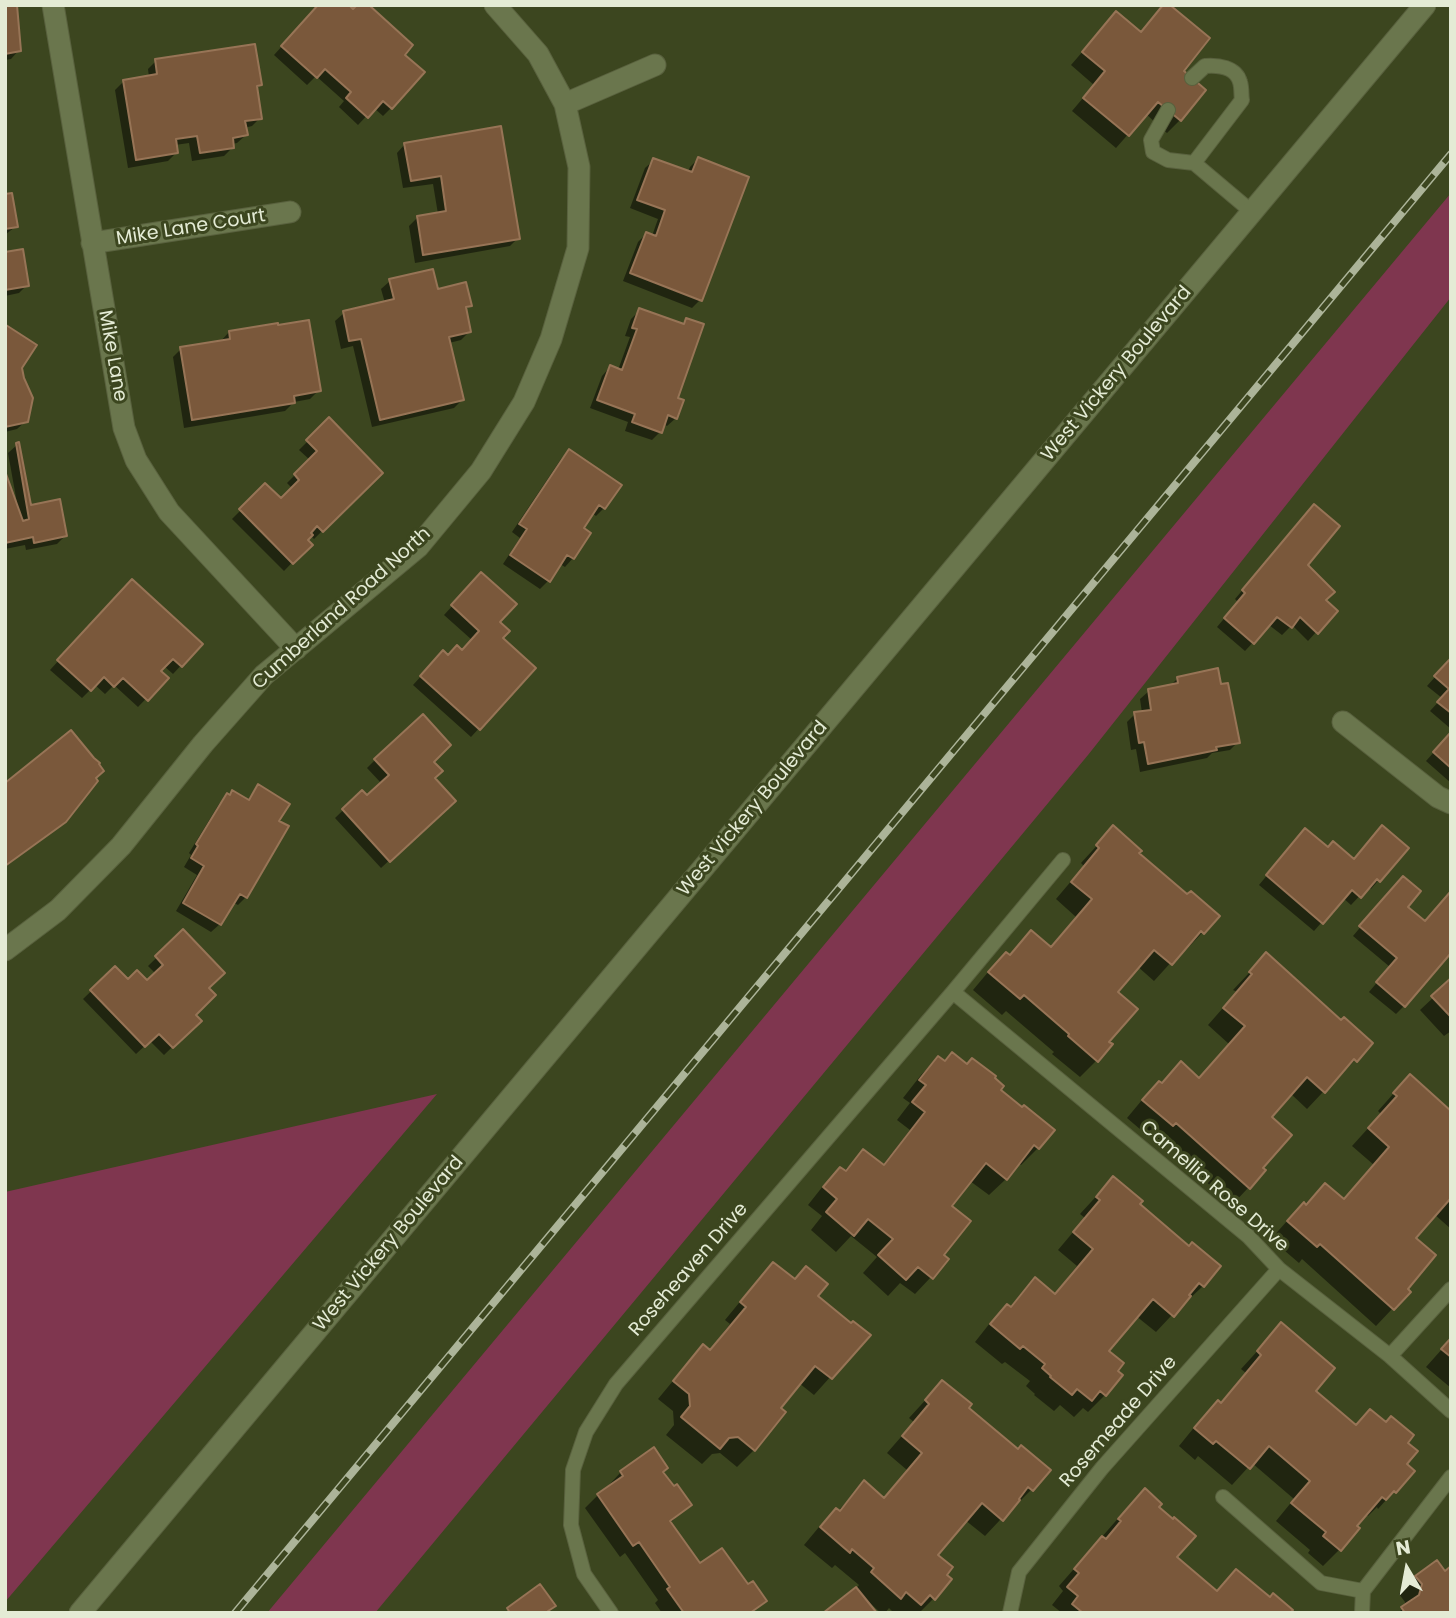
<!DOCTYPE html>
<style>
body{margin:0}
#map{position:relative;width:1456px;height:1618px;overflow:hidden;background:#3c461f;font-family:Poppins,sans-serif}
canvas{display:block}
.frame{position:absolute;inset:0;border:7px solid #e4ebd5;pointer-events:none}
.north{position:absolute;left:1372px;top:1534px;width:70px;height:70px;-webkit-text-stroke:5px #3c461f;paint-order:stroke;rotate:350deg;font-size:19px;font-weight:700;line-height:28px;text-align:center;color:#e4ebd5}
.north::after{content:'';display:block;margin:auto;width:24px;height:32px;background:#e4ebd5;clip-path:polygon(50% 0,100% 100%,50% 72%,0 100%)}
</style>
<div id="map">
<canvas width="1456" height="1618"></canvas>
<div class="frame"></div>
<div class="north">N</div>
</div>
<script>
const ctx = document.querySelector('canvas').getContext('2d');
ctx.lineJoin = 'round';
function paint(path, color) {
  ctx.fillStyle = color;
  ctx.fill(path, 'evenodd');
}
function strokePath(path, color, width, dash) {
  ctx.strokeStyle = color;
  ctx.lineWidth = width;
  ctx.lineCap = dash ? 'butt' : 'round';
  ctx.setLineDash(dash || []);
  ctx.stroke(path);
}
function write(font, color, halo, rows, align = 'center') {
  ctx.font = font + ' Poppins,sans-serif';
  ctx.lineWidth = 6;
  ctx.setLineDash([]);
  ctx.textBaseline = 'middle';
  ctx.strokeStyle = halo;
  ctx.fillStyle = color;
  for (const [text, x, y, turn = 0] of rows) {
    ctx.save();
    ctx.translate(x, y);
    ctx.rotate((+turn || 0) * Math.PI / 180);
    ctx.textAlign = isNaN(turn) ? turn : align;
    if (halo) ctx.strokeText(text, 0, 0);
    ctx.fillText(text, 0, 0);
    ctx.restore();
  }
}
const green = new Path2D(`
 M1451,193v104l-363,458 -713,858h-108z
 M437,1094l-432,508v-410z`);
const shadow = new Path2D(`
 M5,5l14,45 -8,9 -6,1z
 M319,5l34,6 49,44 -11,53 -8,8 -9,-8 -16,17 -19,-18 5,-6 -28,-25 -9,9 -33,-30z
 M1165,5l16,66 -1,49 -13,13 -21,-19 -30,34 -44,-37 22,-26 -23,-20 45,-52 24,20z
 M156,61l104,24 -4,4 4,29 -8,8 -8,2 2,7 -9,8 -5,1 1,3 -9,9 -32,5 -3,-18 -14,2 1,8 -8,8 -40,7 -13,-78 9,-9 25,-4 -1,-8z
 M405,144l113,94 -8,8 -95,17 -6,-37 9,-9 20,-3 -5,-30 -30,4 -6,-35z
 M698,159l2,141 -8,8 -69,-27 15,-39 8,-8 6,2 6,-17 -28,-11 15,-40 9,-8 34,12 2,-5z
 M5,196l11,30 -11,9z
 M5,254l22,31 -8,8 -14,3z
 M390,281l46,10 34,14 -5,6 4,21 -8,8 -12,3 13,57 -8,8 -82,19 -19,-81 -12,3 -6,-28 9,-8 41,-10 -4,-14z
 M640,310l41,15 6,-5 -12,79 1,19 -9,8 -4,-2 -3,8 -8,8 -27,-9 3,-9 -38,-14 12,-32 8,-9 8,3 12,-33 -5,-1 6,-17z
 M7,327l13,40 6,54 -9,8 -12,3v-103z
 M229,332l90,58 -9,9 -16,3 -9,9 -101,17 -11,-71 8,-8 40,-8z
 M329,420l52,53 -67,66 -4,-4 -4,5 4,4 -26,27 -52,-52 33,-33 16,15 12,-12 -6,-6 23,-23 -11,-10z
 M17,445l12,62 36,29 -8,8 -31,6 -1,-5 -20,4v-72l10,27 2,-1 -9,-50z
 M569,451l50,34 -15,23 -8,8 -4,-3 -10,15 -9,30 -8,9 -5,-3 -12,17 -8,8 -37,-25 17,-26 -8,-6 49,-73z
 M1306,515l-1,50 19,36 11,10 -27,30 -16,-16 -10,10 -13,-10 -24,26 -28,-24 21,-25 -3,-3z
 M473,583l25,40 2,15 34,30 -63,69 -58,-52 22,-24 26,-9 11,-12 -28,-25z
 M124,589l77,55 -28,30 -9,-8 -5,5 7,7 -28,29 -24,-22 -9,9 -10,-9 -13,13 -32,-28z
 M1451,659v70l-21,-18 12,-13 -15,-12z
 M1178,678l60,64 -8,8 -18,3 -5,5 -67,14 -4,-23 -5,1 -4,-28 8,-8 7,-1 -2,-14 9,-8 21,-5z
 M1451,733v50l-25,-22z
 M375,760l57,2 1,17 12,30 -64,59 -46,-50 27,-26 5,6 15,-14 -15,-16z
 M258,787l19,34 -31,76 -8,8 -6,-3 -12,22 -9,8 -35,-21 21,-36 -13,-8 7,-12 -2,-2 30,-49 14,-12 14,8z
 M1113,828l24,25 50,43 30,20 -15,17 -16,17 -2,-2 -30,33 -17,-15 -22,26 -8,50 -10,18 -17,17 -28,-23 2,-2 -48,-41 -4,4 -29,-25 16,-19 19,-15 23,-24 18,16 27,-31 -20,-18 28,-33 -3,-3z
 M1297,839l30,10 26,12 53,-13 -35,41 -3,-2 -17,18 -8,-7 -29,33 -55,-46z
 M1394,887l12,20 -2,99 -8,8 -27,-22 21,-25 -37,-31z
 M183,932l24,56 -14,27 6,6 -35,34 -14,-14 -14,13 -53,-55 32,-31 13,13 19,2 9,-9 -8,-8z
 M1266,955l75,68 14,37 -16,17 -1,-1 -31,33 -17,-16 -21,24 -8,51 3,3 -32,34 -74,-66 -3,3 -28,-24 15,-18 39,-36 17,15 31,-35 -21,-19 29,-33 -4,-2z
 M1451,981v50l-7,5 -24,-26z
 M938,1058l61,32 54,40 -15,18 -17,17 -3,-2 -12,16 -17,16 -19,-14 -20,25 -8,49 -11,22 -16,17 -15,-11 -12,13 -25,-23 14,-16 -26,-21 -15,16 -25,-22 11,-14 -14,-11 15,-19 17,-17 3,3 20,-20 19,14 28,-36 -13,-10 13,-17 -7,-5 18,-23z
 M1394,1093l57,19v117l-17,-15 -20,24 -9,51 3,3 -32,34 -74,-67 -3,4 -28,-24 16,-18 38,-36 18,15 31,-35 -22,-19 29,-32 -3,-3z
 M1113,1178l24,26 66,82 -17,16 -1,-1 -29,31 -20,-16 -29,36 8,19 -10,24 -17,17 -5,-4 -9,9 -14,-12 -6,6 -20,-16 1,-1 -9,-8 4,-5 -25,-19 -3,2 -27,-22 15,-19 17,-17 2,2 26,-29 19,16 23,-29 -19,-16 27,-32 -5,-4z
 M773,1264l78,61 17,10 -54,60 -15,-12 -20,25 5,4 -30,38 -17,17 -17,-14 -8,1 -10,10 -36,-29 8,-10 -1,-14 -15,-12 29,-35 16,-17 6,4 21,-27 -5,-4 32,-39z
 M1282,1324l31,67 42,35 51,17 -2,21 8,7 -34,38 -1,-2 -9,9 -3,-2 -25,35 -17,17 -15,-13 2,-3 -34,-29 18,-22 -42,-36 -20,22 -34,-29 -3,4 -16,-14 22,-27 18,-15 27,-31 -5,-4z
 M1451,1339v49l-25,-21z
 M942,1382l24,26 66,81 -17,17 -1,-1 -29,31 -20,-16 -29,35 -2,43 -15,15 -7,-2 -1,2h-17l-5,-5 -4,5h-4l-26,-23 4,-5 -24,-20 -3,3 -28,-23 15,-18 17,-17 2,1 26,-28 19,16 24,-29 -20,-17 27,-31 -5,-4z
 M621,1472h41l28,33 -20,18 30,42 47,22 18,13 -13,13h-90l-7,-10 3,-3 -33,-47 -5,4 -35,-49 13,-13 12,-8 -1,-2z
 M1145,1490l11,18 19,49 41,35 72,21h-226l-10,-8 11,-14 -4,-5 69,-79z
 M1444,1573l7,40h-53l6,-6 1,-5 -6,-8 17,-17z`);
const building = new Path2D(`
 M5,5h12l4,46 -16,3z
 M318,5h31l4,4 4,-4h12l44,40 -8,10 20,17 -33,37 -9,-8 -15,17 -22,-20 5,-6 -26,-23 -8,9 -36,-32z
 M1163,5h7l40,33 -26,33 22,19 -25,31 -23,-19 -29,34 -46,-38 22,-27 -23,-19 34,-41 25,21z
 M255,44l7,41 -5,1 5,33 -17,2 3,14 -15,3 1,10 -34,5 -3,-17 -21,3 2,14 -42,7 -13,-80 34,-6 -2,-15z
 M501,126l19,113 -97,16 -6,-39 29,-5 -5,-35 -30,5 -7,-38z
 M698,157l51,20 -47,124 -72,-28 16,-41 10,4 9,-26 -28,-10 16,-42 39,14z
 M12,193l6,34 -13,2v-35z
 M23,249l6,37 -24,4v-38z
 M433,269l5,20 28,-7 6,24 -6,1 5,25 -22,5 15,63 -84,20 -19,-81 -12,2 -6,-30 51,-12 -5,-20z
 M639,308l45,16 2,-6 18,6 -26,74 6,2 -7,19 -9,-4 -6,18 -30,-11 3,-8 -38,-14 13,-35 12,5 15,-41 -5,-1z
 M309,320l12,71 -27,5 1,7 -103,17 -12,-73 50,-8 -1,-8 49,-8v2z
 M6,325l31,20 -15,23 2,10 9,20 -5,24 -23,5z
 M329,417l54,56 -60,59 -6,-6 -6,7 2,2 -5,5 5,5 -20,19 -54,-55 26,-26 16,15 18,-18 -5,-6 23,-23 -11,-11z
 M19,442l12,63 29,-6 7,37 -33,7 -1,-6 -28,6v-72l18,50 6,-2 -13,-76z
 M569,449l53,36 -17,24 -6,-4 -15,23 7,5 -17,26 -7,-4 -17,27 -40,-27 17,-26 -8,-5z
 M1314,504l26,22 -32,39 27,27 -9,8 12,11 -20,23 -18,-17 -8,11 -15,-11 -23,27 -30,-26 21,-25 -3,-3z
 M481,572l36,32 -17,18 10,9 -7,7 33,30 -56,62 -60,-54 23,-26 5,5 9,-10 5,5 17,-19 -28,-26z
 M132,579l71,65 -21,23 -9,-8 -12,12 8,7 -21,23 -25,-23 -9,9 -10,-10 -13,14 -34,-31z
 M1451,658v55l-14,-11 12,-13 -15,-13z
 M1218,668l3,16 7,-1 12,60 -24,4 1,3 -69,14 -4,-22 -5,1 -5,-31 17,-2 -3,-21 30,-6 -1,-6z
 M423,714l28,31 -17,17 9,9 -8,7 21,23 -66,61 -48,-53 20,-19 5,5 22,-20 -15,-16z
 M71,730l23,28 6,5 -1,1 5,7 -8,7 2,3 -32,41 -61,44v-83z
 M1451,732v36l-18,-16z
 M258,784l32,20 -11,17 10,5 -42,72 -7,-4 -19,31 -38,-22 21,-37 -13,-8 7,-12 -2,-2 31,-51 3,2 2,-5 17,10z
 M1113,825l29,26 -3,2 48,41 4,-3 29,25 -16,18 -3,-3 -29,34 -18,-15 -36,42 20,17 -29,33 4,2 -15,18 -30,-26 1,-2 -45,-39 -4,4 -32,-27 18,-20 4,3 21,-25 20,17 41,-48 -21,-17 28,-34 -3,-3z
 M1382,825l27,23 -29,34 -3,-3 -16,19 -9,-8 -29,34 -57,-49 39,-47 23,19 5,-6 21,18z
 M1403,876l18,15 -13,16 17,14 26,-30v62l-46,54 -29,-25 21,-24 -38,-32z
 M183,929l42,44 -16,15 7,7 -20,20 6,6 -29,27 -14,-14 -14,13 -55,-57 25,-24 13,13 9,-9 10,10 16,-15 -8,-9z
 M1266,952l75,68 3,-3 29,26 -16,19 -3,-3 -29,34 -18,-16 -35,40 20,18 -29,33 3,2 -16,19 -74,-66 -3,3 -31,-26 17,-19 3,2 19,-22 18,17 46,-52 -22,-18 29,-34 -3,-2z
 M1451,978v39l-20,-21z
 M952,1052l15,12 5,-6 24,18 -1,2 9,8 -3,4 21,17 2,-2 31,25 -16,19 -5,-4 -27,35 -21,-17 -34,43 19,15 -27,34 5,4 -16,20 -15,-12 -12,13 -28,-25 15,-16 -25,-20 -14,17 -28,-24 11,-13 -14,-12 17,-20 6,4 17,-22 21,16 41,-53 -13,-10 14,-17 -7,-5 19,-24 7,5z
 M1410,1074l41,37v87l-35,40 20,17 -28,34 3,3 -17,18 -74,-66 -3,3 -30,-26 17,-19 2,3 19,-22 19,16 45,-52 -21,-19 29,-32 -4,-3z
 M1113,1176l30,25 -3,3 49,42 3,-4 29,24 -17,21 -5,-4 -10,12 2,1 -17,21 -21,-18 -44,52 15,12 -6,8 5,4 -17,21 -6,-5 -8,10 -15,-12 -5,6 -22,-18 1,-1 -9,-8 3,-4 -22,-18 -3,3 -30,-25 17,-20 4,3 24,-30 20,17 38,-45 -20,-17 27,-32 -4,-3z
 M773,1262l22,17 11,-13 22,18 -10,12 33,27 2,-2 18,14 -39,44 -17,-13 -34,42 5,4 -31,39 -17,-14 -9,1 -9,11 -39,-32 9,-11 -1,-12 -16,-13 30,-37 7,6 36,-43 -6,-5z
 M1281,1322l54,46 -19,23 40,34 14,-16 16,13 5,-6 23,19 -6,8 10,8 -11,13 8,7 -19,22 -2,-2 -8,9 -4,-3 -25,29 3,2 -19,23 -18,-15 3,-4 -35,-29 19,-22 -41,-35 -19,23 -34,-28 -3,3 -19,-16 24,-28 3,3 40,-48 -4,-4z
 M1451,1338v19l-10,-8z
 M942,1380l30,24 -3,4 49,41 3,-4 30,25 -18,21 -5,-4 -9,12 1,1 -17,21 -21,-18 -44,52 15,12 -6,8 5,4 -17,21 -5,-5 -9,10 -15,-13 -5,7 -30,-27 3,-4 -22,-19 -2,4 -30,-26 16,-19 4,3 24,-31 20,18 38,-45 -20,-17 27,-32 -4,-4z
 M654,1447l14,21 -5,4 11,14 3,-2 15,21 -22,16 30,42 22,-15 26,36 5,-3 14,20 -17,12h-66l-17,-24 3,-2 -31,-45 -6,4 -36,-52 26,-18 -3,-5z
 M1145,1488l17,16 -3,3 14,12 1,-2 22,19 -19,21 40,34 19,-22 34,28 3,-4 20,17 -3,3h-207l-11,-9 6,-8 -11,-9 12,-14 -5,-4 28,-33 4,3 15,-18 -3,-2z
 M1437,1560l8,11 6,-5v47h-46l-4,-6 18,-12 3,-11 -7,-8z
 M540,1584l16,22 -8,5 1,2h-39l-3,-5z
 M856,1587l21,26h-54z`);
const lane = new Path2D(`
 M1192,78l13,-12c13,-1 31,1 35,16 2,6 1,13 2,18l-48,63
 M1168,110l-17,30 2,12 15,8 26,3 58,49
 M953,992l295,244 31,33 111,87 61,55
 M1390,1356l61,-67
 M1223,1497l98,86 42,8
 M611,1613l-27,-39 -13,-49 2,-55 13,-38 30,-48 337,-392 110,-132
 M1010,1613l9,-41 83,-104 177,-199
 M1362,1613l1,-22 88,-114`);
const street = new Path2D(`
 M53,5l71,423 12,32 33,52 127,137
 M565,104l90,-39
 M92,243l198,-31
 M1343,722l95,75 13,6
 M5,950l53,-40 63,-64 82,-102 61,-69 154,-128 63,-76 43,-69 27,-63 27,-91 1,-81 -14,-63 -27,-50 -43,-49`);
const secondary = new Path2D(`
 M80,1613l1345,-1608`);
const rail = new Path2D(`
 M235,1613l1216,-1459`);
const streetNames = [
 ["Mike Lane Court",191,228,-9],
 ["Mike Lane",112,356,80],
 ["West Vickery Boulevard",1117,374,-50],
 ["Cumberland Road North",342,609,-42],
 ["West Vickery Boulevard",753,809,-50],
 ["Camellia Rose Drive",1214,1187,41],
 ["West Vickery Boulevard",389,1244,-50],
 ["Roseheaven Drive",689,1270,-49],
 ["Rosemeade Drive",1119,1422,-49]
];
paint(green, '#7f364f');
paint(shadow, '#0007');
paint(building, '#7a583b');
strokePath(building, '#977456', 2);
strokePath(lane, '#59613e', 16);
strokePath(street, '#59613e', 23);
strokePath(secondary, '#59613e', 23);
strokePath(lane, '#6a764d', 14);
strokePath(street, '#6a764d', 21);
strokePath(secondary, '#6a764d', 21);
strokePath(rail, '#acb499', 8);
strokePath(rail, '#3c461f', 5, [16]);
write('19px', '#e4ebd5', '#3c461f', streetNames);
</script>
